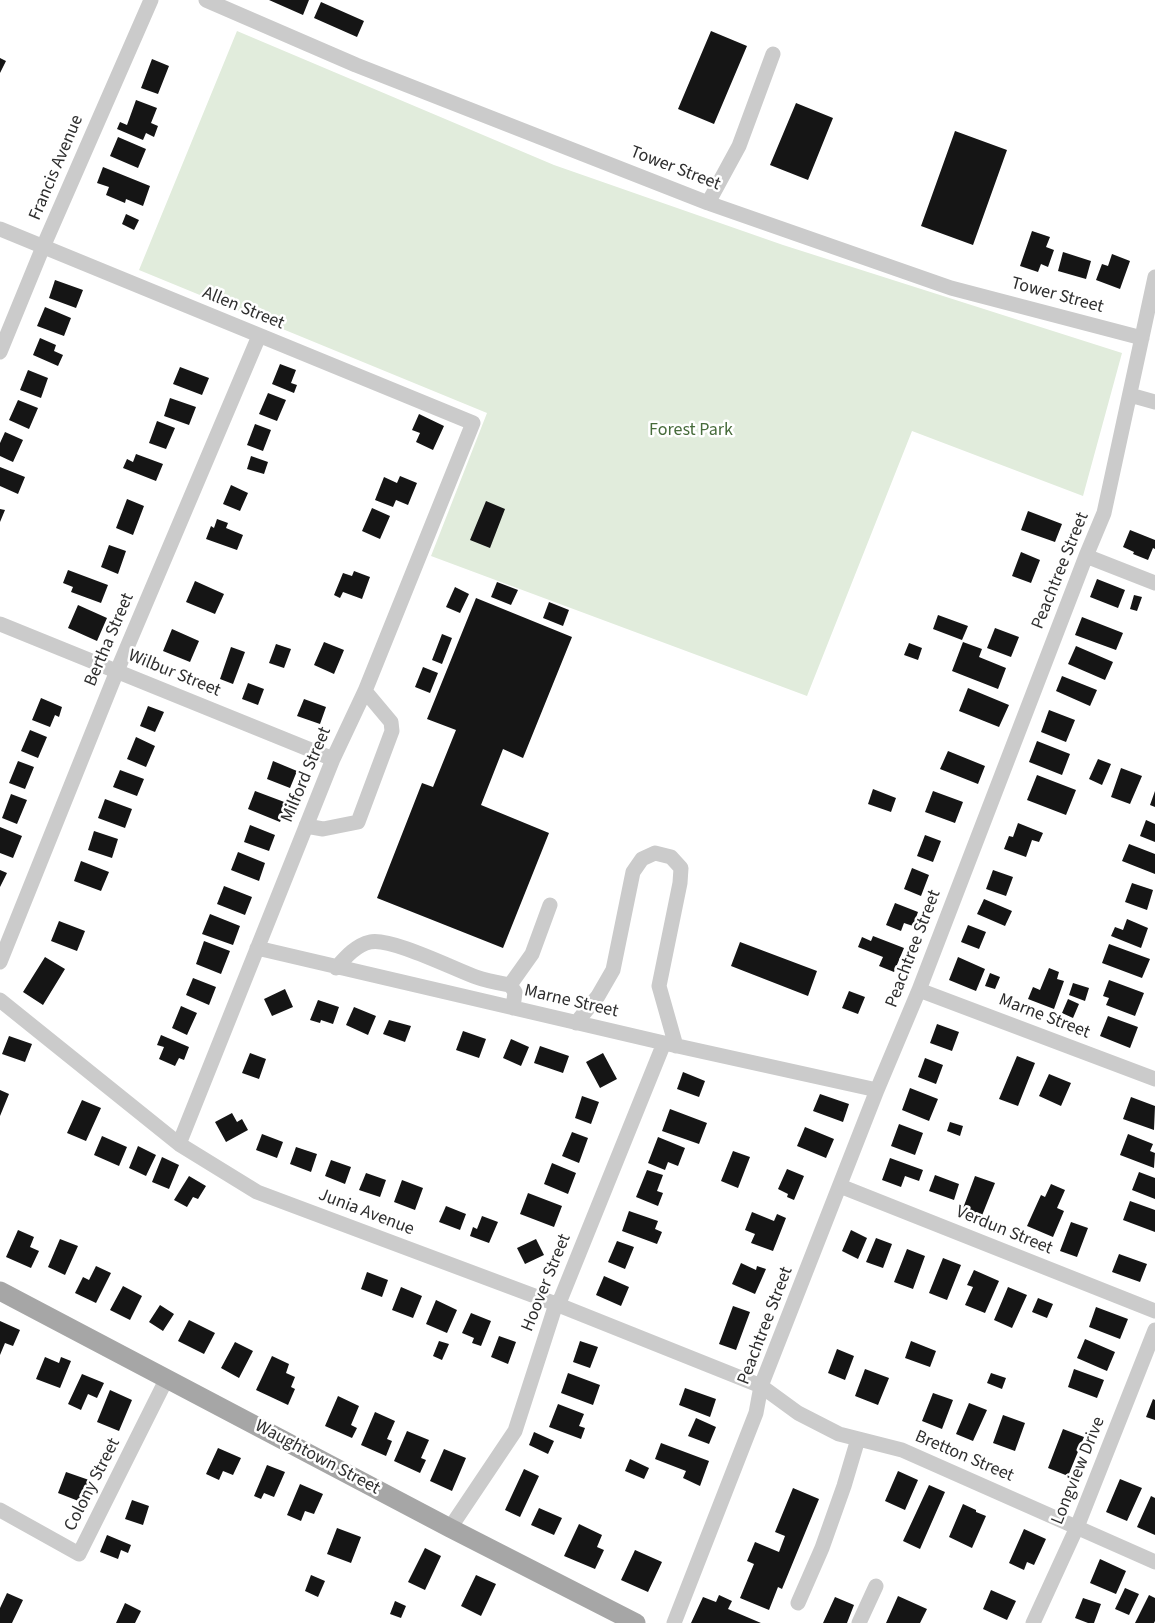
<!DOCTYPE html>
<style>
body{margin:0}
canvas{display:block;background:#fff}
</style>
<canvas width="1155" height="1623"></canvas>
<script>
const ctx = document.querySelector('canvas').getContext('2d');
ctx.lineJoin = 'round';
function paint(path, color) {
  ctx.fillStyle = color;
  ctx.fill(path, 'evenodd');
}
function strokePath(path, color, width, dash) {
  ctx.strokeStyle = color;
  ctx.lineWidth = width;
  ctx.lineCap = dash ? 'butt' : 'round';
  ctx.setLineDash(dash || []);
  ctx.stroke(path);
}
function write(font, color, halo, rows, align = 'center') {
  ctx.font = font + ' "Source Sans 3",sans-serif';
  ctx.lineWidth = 5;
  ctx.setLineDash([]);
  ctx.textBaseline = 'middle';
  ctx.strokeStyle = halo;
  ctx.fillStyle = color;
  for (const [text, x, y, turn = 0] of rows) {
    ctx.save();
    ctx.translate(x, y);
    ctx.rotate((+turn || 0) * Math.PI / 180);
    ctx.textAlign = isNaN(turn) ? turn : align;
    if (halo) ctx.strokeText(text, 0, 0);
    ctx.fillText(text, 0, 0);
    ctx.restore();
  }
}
const green = new Path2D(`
 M237,31l317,134 229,80 339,108 -39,143 -171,-65 -105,265 -376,-140 56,-143 -348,-143z`);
const building = new Path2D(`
 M269,0h40l-6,15z
 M321,2l43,19 -7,16 -43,-19z
 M711,31l36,15 -33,78 -36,-15z
 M0,58l6,3 -6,12z
 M152,59l17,7 -11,28 -17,-6z
 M136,100l21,8 -6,15 7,3 -4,11 -8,-4 -3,7 -26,-11 3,-7 7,3z
 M796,103l37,15 -25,62 -38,-15z
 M955,131l52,19 -34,95 -52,-19z
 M118,137l28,12 -8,19 -28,-12z
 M103,167l47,19 -7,20 -17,-7 -1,4 -19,-8 3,-8 -12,-4z
 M126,214l13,6 -5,10 -12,-6z
 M1032,231l18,6 -4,10 8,3 -6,17 -7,-3 -3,8 -18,-6z
 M1063,252l28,9 -5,18 -28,-8z
 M1112,254l18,7 -10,28 -24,-9 6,-16 6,2z
 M55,280l28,10 -7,18 -27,-10z
 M45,307l26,11 -7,18 -27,-10z
 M40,338l16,7 -2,6 9,4 -5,11 -25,-11z
 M280,364l16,6 -5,13 6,2 -3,8 -22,-9z
 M180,367l29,11 -7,17 -29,-11z
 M28,370l20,8 -7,20 -21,-8z
 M268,393l18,7 -9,21 -18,-7z
 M170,398l26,9 -7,18 -25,-9z
 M18,400l20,8 -9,21 -20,-9z
 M419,414l25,12 -11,24 -17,-8 4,-9 -8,-3z
 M157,421l18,7 -9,21 -17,-6z
 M255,424l16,6 -8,21 -16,-6z
 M5,432l18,8 -10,22 -13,-6v-13z
 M136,454l27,10 -7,17 -33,-13 4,-9 6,3z
 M251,456l17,6 -4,12 -17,-5z
 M0,467l25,10 -7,17 -18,-8z
 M400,476l17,7 -9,22 -12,-5 -3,7 -18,-7 9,-23 13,6z
 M231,485l17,8 -8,18 -17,-7z
 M127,499l17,7 -11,29 -17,-7z
 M486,501l19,8 -15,39 -20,-8z
 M372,508l18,8 -10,23 -18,-8z
 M0,509l5,1 -5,12z
 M1028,511l34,13 -7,18 -34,-12z
 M217,519l11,4 -2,5 17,7 -6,15 -31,-11 5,-13 3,2z
 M1130,530l25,10v9l-2,-1 -5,12 -15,-6 1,-2 -11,-5z
 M109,545l17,6 -8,23 -17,-7z
 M1021,552l19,8 -9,23 -19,-7z
 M68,570l40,15 -7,18 -30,-11 2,-5 -10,-4z
 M354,571l16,6 -8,22 -19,-7 -3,6 -6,-3 9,-22 9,3z
 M1097,579l28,11 -7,18 -28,-11z
 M195,581l29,13 -9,20 -29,-12z
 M497,582l21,8 -7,15 -20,-8z
 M455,587l14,7 -9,19 -14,-6z
 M1134,595l8,2 -5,14 -7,-2z
 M476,598l96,39 -49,121 -20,-9 -22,56 68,28 -46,115 -126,-50 45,-115 11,4 23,-57 -29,-11z
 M549,602l20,8 -6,16 -20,-8z
 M78,605l29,13 -10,23 -29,-13z
 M938,615l30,11 -6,14 -29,-11z
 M1082,617l41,16 -7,17 -41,-15z
 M995,628l24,9 -8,20 -24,-9z
 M172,629l27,12 -9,21 -27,-11z
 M442,634l10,4 -10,26 -10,-4z
 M324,642l20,8 -10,24 -20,-9z
 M963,642l19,7 -3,8 27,11 -8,21 -46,-18z
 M909,643l13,5 -4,12 -14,-5z
 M276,644l15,5 -7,19 -15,-5z
 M1076,646l37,16 -8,18 -37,-16z
 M231,647l14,5 -12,32 -13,-5z
 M423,667l15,6 -8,20 -15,-6z
 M1062,676l35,14 -7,16 -34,-15z
 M248,683l16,6 -6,16 -16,-6z
 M968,688l41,17 -10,22 -40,-16z
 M41,698l21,9 -3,10 -4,-2 -5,12 -18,-7z
 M304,699l22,8 -6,17 -23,-8z
 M148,706l16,6 -9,20 -15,-6z
 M1049,710l26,10 -9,22 -25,-10z
 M30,730l17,7 -9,21 -17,-7z
 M136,737l19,9 -9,21 -19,-8z
 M1037,741l33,13 -8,21 -33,-13z
 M948,751l37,15 -7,18 -38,-15z
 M1098,759l13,5 -9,21 -13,-6z
 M18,761l16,6 -9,22 -16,-6z
 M273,761l24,10 -7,17 -23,-9z
 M1121,768l21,8 -12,28 -19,-7z
 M120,770l24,9 -7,17 -24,-9z
 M1037,775l39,15 -10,25 -39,-15z
 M873,789l23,9 -5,14 -23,-8z
 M255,791l32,12 -7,19 -32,-13z
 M933,791l30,11 -8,21 -30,-11z
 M1155,791v16l-5,-2z
 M11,794l16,6 -10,24 -15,-6z
 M105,799l27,10 -7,19 -27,-10z
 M1146,820l9,4v18l-15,-6z
 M1018,823l25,10 -4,9 -7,-2 -6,17 -22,-8 5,-13 4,1z
 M250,825l25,10 -6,16 -25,-9z
 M0,827l22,9 -9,22 -13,-5z
 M94,831l24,8 -6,19 -24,-8z
 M925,835l16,6 -8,21 -16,-6z
 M1129,844l26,10v20l-33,-13z
 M238,852l27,11 -6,18 -28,-11z
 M81,861l28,11 -8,19 -27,-10z
 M912,868l17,7 -8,21 -17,-7z
 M0,870l7,3 -7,14z
 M993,870l20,7 -7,19 -20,-7z
 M1132,883l21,7 -6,20 -22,-8z
 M224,886l28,11 -7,18 -28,-11z
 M984,899l28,12 -7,15 -28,-12z
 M895,903l23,9 -5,14 -9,-3 -3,8 -15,-6z
 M210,914l30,12 -7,19 -31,-11z
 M1127,919l21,9 -7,20 -30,-12 4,-9 8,3z
 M59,921l26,10 -8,20 -26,-10z
 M968,925l18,7 -7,17 -18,-7z
 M873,936l31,12 -10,24 -15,-6 4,-9 -25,-10 4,-10 9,4z
 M204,941l26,10 -9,23 -25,-10z
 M740,942l77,29 -9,25 -77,-30z
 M1109,944l41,15 -8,19 -40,-15z
 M45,957l20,12 -22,36 -20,-13z
 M958,957l27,12 -9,22 -27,-11z
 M1049,968l10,4 -2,7 7,2 -10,28 -26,-10 5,-12 7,3z
 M990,973l10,4 -5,12 -10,-3z
 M193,978l23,9 -7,18 -23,-10z
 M1109,980l35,13 -9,23 -29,-11 3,-7 -6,-2z
 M1073,983l16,5 -4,13 -16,-6z
 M285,989l8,18 -21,9 -8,-17z
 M849,991l16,6 -7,17 -16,-6z
 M1068,999l11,5 -6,14 -11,-5z
 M318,1000l21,7 -6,17 -12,-4 -1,3 -10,-3z
 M181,1006l16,7 -10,22 -15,-7z
 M354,1007l22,9 -8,19 -22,-10z
 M1108,1016l30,11 -8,21 -30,-12z
 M389,1020l22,6 -6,16 -22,-8z
 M937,1024l22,8 -7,19 -22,-8z
 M463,1031l23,8 -7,19 -23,-8z
 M161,1035l28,12 -5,13 -5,-2 -4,8 -16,-7 5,-12 -7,-2z
 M9,1036l23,8 -7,18 -23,-8z
 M511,1039l18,8 -8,19 -18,-8z
 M540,1046l29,10 -6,17 -29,-10z
 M250,1053l16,6 -7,20 -17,-6z
 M603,1053l14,26 -17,9 -14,-26z
 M1017,1056l18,7 -17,43 -19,-7z
 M925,1058l18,7 -7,19 -18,-7z
 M683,1072l22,9 -6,16 -22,-8z
 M1049,1074l22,9 -10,23 -22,-10z
 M910,1088l28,11 -9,22 -27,-11z
 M0,1090l9,4 -9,22z
 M820,1094l29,10 -6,18 -30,-11z
 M582,1096l17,6 -8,22 -16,-6z
 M1131,1097l24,9 -1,24 -31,-11z
 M82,1100l19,8 -15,33 -19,-8z
 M670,1109l37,14 -8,21 -37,-13z
 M232,1113l5,9 5,-3 6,11 -22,12 -11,-20z
 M950,1122l13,4 -3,10 -13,-5z
 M899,1124l24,9 -8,22 -24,-9z
 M805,1127l29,12 -8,19 -29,-12z
 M572,1132l16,6 -9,25 -17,-7z
 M262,1134l21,8 -6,16 -21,-8z
 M1128,1134l25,10 -3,7 5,2 -1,15 -34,-13z
 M102,1136l25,11 -8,19 -25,-11z
 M658,1137l27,11 -7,18 -10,-4 -3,8 -17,-7z
 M138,1146l18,9 -10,21 -17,-8z
 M296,1147l21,7 -6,18 -21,-8z
 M733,1151l17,6 -12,31 -17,-7z
 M162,1157l17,8 -10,24 -17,-7z
 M890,1158l33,12 -4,11 -14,-5 -4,11 -19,-7z
 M331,1160l20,7 -6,17 -20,-8z
 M552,1163l24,10 -8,21 -24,-10z
 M787,1169l17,7 -10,24 -7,-3 1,-3 -10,-5z
 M647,1170l16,5 -6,16 6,2 -5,13 -22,-9z
 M1139,1172l16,6v21l-23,-9z
 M366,1173l20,7 -6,17 -21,-7z
 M935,1175l24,9 -5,16 -25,-9z
 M189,1176l17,10 -8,13 -5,-2 -6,10 -13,-7z
 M975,1176l20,7 -14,35 -19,-7z
 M402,1180l21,8 -8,22 -21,-8z
 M1051,1184l14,6 -8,18 7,3 -11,26 -26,-11 14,-31 4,2z
 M528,1193l34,13 -8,21 -34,-13z
 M1130,1201l25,9v22l-32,-12z
 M446,1206l20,8 -6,16 -21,-8z
 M629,1211l29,10 -3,8 7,3 -5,12 -35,-13z
 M752,1212l22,9 3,-7 9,4 -13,33 -22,-8 4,-9 -10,-4z
 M482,1216l16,6 -9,21 -19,-7 3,-9 4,2z
 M1071,1222l17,6 -11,29 -17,-6z
 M18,1230l16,7 -4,10 9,4 -8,17 -25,-11z
 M851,1230l16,8 -9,21 -16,-8z
 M876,1238l16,6 -9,24 -17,-6z
 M60,1239l18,7 -13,29 -17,-8z
 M536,1239l8,16 -19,9 -8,-16z
 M617,1241l17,6 -9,22 -17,-7z
 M907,1249l18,7 -12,33 -19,-7z
 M1119,1254l28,10 -7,18 -28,-10z
 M943,1258l18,7 -14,35 -18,-7z
 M741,1263l15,7 1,-4 9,3 -11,25 -23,-10z
 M96,1266l15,7 -15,30 -21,-10 8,-16 6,3z
 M974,1270l25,11 -14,32 -20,-8 8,-18 -6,-2z
 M367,1272l21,8 -6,17 -21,-8z
 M604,1276l25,11 -8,19 -25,-11z
 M123,1286l19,10 -12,24 -20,-10z
 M401,1287l21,9 -9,22 -21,-8z
 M1008,1287l19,8 -15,33 -18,-8z
 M1038,1298l15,6 -6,14 -15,-6z
 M436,1300l21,10 -10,23 -21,-9z
 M160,1305l14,9 -11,17 -14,-9z
 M733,1306l17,6 -14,38 -17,-6z
 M1096,1307l32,12 -8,20 -31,-12z
 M471,1313l20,8 -10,25 -9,-3 2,-5 -12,-5z
 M189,1320l26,13 -11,21 -26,-13z
 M0,1321l20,9 -7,16 -8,-3 -5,12z
 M499,1336l17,6 -8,22 -17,-7z
 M1085,1339l30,13 -8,19 -30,-13z
 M439,1341l10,3 -7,16 -9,-4z
 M580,1341l18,6 -8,21 -17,-6z
 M911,1341l25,10 -6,16 -25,-9z
 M235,1342l18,9 -14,27 -18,-10z
 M837,1349l17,7 -9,24 -17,-7z
 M272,1356l17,8 -3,9 9,4 -4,10 4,2 -7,16 -32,-15z
 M45,1357l14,6 2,-6 10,4 -11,27 -24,-9z
 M865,1369l24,9 -11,27 -23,-9z
 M1074,1369l30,11 -7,18 -29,-11z
 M568,1373l32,12 -7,20 -32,-12z
 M991,1373l15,5 -4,11 -15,-6z
 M82,1374l22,9 -7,15 -9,-4 -7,16 -13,-6z
 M685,1388l31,11 -6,18 -31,-12z
 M110,1390l22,10 -13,31 -22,-9z
 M933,1393l20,7 -11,29 -20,-8z
 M338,1396l21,10 -8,19 6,3 -5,10 -27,-12z
 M1153,1399l2,1v20l-9,-3z
 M969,1403l18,7 -14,31 -17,-7z
 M558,1404l26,10 -5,12 6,2 -4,11 -32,-12z
 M375,1412l20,9 -8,18 5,2 -6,15 -25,-11z
 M1003,1415l22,8 -10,28 -22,-8z
 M696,1418l20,9 -7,17 -21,-8z
 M1063,1429l21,8 -16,39 -20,-8z
 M407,1431l22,9 -8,18 5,2 -6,13 -26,-12z
 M534,1432l20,9 -6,13 -19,-9z
 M661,1443l48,18 -9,25 -17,-8 3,-7 -31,-12z
 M218,1448l23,10 -8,17 -10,-4 -4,9 -13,-6z
 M444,1449l22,9 -14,33 -22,-10z
 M630,1459l19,9 -5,11 -19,-8z
 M267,1465l18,7 -11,25 -10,-4 -3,6 -7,-3z
 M524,1469l15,7 -19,41 -15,-7z
 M898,1471l20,9 -13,30 -20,-9z
 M66,1472l23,8 -8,22 -23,-9z
 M1120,1479l22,9 -15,33 -21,-9z
 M300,1484l23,10 -9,20 -9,-3 -4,10 -14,-6z
 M929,1485l16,7 -25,57 -17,-8z
 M793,1488l26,11 -37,90 -4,-2 -9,23 -29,-12 14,-34 -7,-3 8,-19 24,10 6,-16 -10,-4z
 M1151,1496l4,2v37l-18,-8z
 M132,1500l17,6 -6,19 -18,-6z
 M963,1504l13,6v2l10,4 -14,32 -23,-11z
 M539,1508l23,10 -8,17 -23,-10z
 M579,1524l23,11 -5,12 7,3 -9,19 -31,-13z
 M337,1528l24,9 -10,26 -24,-9z
 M1024,1529l22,10 -12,26 -7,-3 -3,8 -15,-7z
 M107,1535l24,10 -3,8 -7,-3 -3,9 -18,-7z
 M425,1548l16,8 -16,34 -17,-8z
 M635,1550l27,12 -14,30 -27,-12z
 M1100,1559l26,12 -10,23 -26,-11z
 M311,1575l14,6 -7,16 -13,-6z
 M476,1575l20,9 -15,32 -20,-10z
 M1125,1588l14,6 -10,21 -14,-6z
 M991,1590l25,11 -9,19 -24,-11z
 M7,1593l16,7 -11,23h-12v-15z
 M719,1595l13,6 -4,8 33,14h-70l12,-26 13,5z
 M1149,1595l6,3v23l-1,2h-19z
 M898,1596l29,13 -7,14h-34z
 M835,1597l19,8 -7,18h-24z
 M1083,1598l18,6 -7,19h-6l-13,-5z
 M395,1601l11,5 -5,12 -11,-4z
 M125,1603l16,8 -6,12h-19z`);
const minor = new Path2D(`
 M206,0l150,65 352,138 243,85 191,50
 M708,203l31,-57 34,-92
 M0,229l473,194 -108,268 -32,68 -154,385
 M0,352l43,-105 108,-247
 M1130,395l25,7
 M1086,556l69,27
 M0,624l333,135
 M306,826l17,3 35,-7 34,-91 -1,-9 -26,-31
 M257,948l407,95 213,47
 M0,962l117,-291 142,-335
 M336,968c9,-10 20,-23 34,-26 20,-5 84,27 106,35 11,4 23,6 34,8l5,7 -2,16
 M510,985l22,-31 18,-49
 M919,990l236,89
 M0,1000l179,144 78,48 299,112 205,82 37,27 41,21 63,16 253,112
 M576,1023l22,-27 15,-26 20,-98 9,-13 13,-6 16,4 10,11 -1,15 -21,103 17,60
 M840,1186l315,125
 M0,1510l79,44 88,-176
 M450,1528l65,-97 41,-127 5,-6 103,-255
 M798,1603l24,-55 22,-62 14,-47
 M674,1623l82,-210 5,-27 116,-296 42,-100 167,-434 18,-43 51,-236
 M859,1623l17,-37
 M1033,1623l44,-96 78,-197`);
const major = new Path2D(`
 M0,1291l450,237 186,95`);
const streetNames = [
 ["Francis Avenue",57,168,-67],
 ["Tower Street",675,169,21],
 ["Tower Street",1057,296,15],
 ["Allen Street",243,309,22],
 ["Peachtree Street",1061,571,-68],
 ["Bertha Street",110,640,-67],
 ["Wilbur Street",174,674,22],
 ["Milford Street",307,775,-67],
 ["Peachtree Street",914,949,-69],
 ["Marne Street",571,1002,13],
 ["Marne Street",1044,1017,21],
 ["Junia Avenue",366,1213,21],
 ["Verdun Street",1004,1231,22],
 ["Hoover Street",547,1283,-68],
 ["Peachtree Street",766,1326,-69],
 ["Bretton Street",964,1457,23],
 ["Waughtown Street",317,1458,28],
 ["Longview Drive",1079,1471,-68],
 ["Colony Street",93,1485,-63]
];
const parkNames = [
 ["Forest Park",691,431]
];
paint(green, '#e1ecdc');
paint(building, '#151515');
strokePath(minor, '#cbcbcb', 15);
strokePath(major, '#a6a6a6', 19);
write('18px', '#2e2e2e', '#fff', streetNames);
write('18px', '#476b3b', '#fff', parkNames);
</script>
